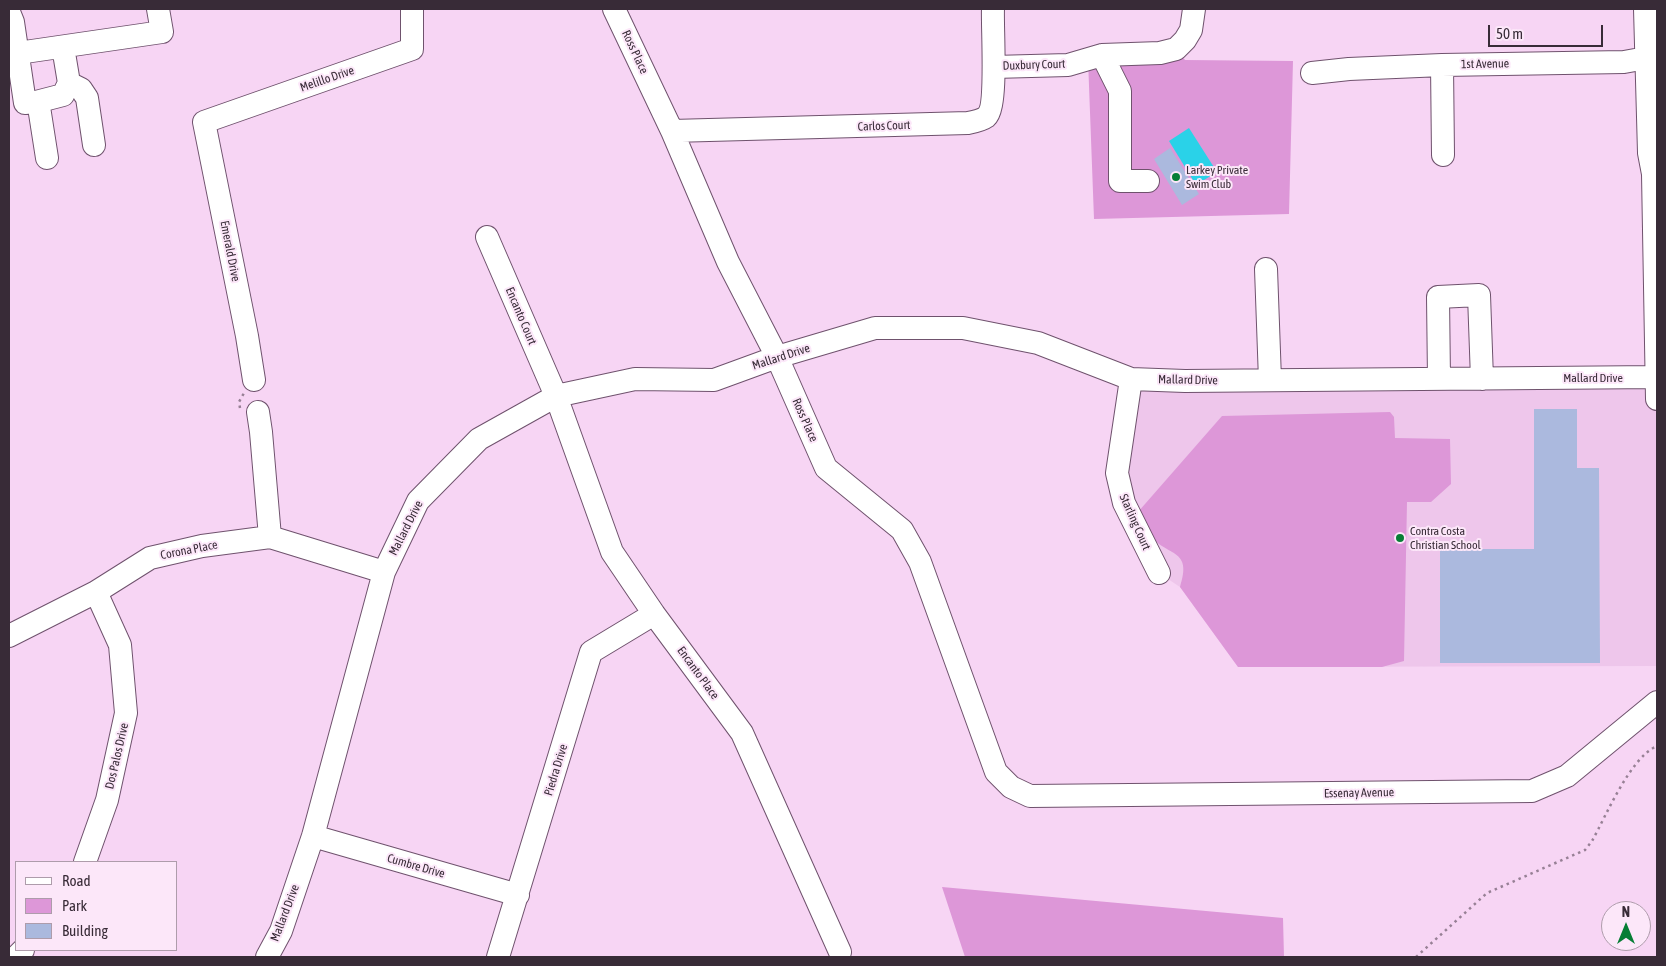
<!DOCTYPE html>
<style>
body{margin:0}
#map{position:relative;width:1666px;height:966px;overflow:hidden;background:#f7d5f4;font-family:"Asap Condensed",sans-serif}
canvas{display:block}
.frame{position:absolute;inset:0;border:10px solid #382b37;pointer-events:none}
.legend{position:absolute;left:15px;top:861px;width:162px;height:90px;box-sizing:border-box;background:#fce7f9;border:1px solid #ae9cab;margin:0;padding:6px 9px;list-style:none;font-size:15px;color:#382b37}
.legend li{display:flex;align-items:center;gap:10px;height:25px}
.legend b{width:25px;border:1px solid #ae9cab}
.north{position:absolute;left:1601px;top:901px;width:50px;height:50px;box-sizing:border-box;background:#fce7f9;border:1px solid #ae9cab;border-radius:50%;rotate:0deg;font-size:14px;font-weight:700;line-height:20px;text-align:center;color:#382b37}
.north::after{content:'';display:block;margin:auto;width:18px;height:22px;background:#067e35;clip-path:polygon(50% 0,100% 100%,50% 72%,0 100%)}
.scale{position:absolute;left:1488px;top:25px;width:115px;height:22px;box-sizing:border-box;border:2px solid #382b37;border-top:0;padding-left:6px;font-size:15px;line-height:18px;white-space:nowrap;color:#382b37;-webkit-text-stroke:4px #fce7f9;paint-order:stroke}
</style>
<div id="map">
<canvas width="1666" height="966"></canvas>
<div class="frame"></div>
<ul class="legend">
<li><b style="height:6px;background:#fff"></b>Road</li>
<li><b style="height:14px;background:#dd97d8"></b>Park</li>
<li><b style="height:14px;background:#abb9de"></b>Building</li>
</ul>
<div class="north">N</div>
<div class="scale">50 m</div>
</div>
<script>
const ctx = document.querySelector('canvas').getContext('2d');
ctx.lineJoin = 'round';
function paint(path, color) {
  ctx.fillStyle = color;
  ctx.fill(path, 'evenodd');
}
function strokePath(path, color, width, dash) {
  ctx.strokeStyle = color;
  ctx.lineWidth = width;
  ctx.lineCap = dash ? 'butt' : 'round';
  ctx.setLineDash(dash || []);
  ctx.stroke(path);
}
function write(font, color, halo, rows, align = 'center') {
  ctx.font = font + ' "Asap Condensed",sans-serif';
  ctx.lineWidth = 4;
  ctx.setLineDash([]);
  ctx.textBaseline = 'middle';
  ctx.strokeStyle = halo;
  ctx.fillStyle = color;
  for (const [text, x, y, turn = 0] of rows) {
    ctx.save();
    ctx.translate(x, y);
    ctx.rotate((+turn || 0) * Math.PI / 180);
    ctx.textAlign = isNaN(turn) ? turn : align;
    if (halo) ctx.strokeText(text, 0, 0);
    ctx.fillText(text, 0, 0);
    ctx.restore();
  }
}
const built = new Path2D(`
 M1657,377v289l-419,1 -58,-80 -21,-14 -35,-70 7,-124z`);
const green = new Path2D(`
 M1176,49l9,11 108,1 -4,153 -195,5 -6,-160z
 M1390,412l4,5 1,21 55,1 1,45 -20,18h-24l-3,159 -22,6h-144l-58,-80c13,-39 -13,-30 -29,-51 -5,-7 -9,-16 -13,-24l84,-96z
 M942,887l341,31 1,39h-319z`);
const water = new Path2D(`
 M1189,128l28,44 -21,13 -27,-44z`);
const building = new Path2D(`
 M1170,148l29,46 -17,11 -28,-46z
 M1534,409h43v59h22l1,195h-160v-114h94z`);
const path = new Path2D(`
 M240,408l-1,-6 5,-9
 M1416,957l71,-64 98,-43 7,-9c15,-27 38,-83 65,-95`);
const minor = new Path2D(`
 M614,9l58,122 56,131 49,95 49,111 76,62 18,32 76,210 15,15 19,9 502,-5 35,-15 90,-74
 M1645,9l4,144 4,21 4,225
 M9,12l4,10 12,81 11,-1 3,5 8,51
 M18,53l144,-21 -4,-23
 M1102,55l18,36v90h28
 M1442,65l1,90
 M994,67l74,-2 34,-10 58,-2 16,-4 9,-9 6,-10 3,-21
 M1312,73l37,-4 93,-4 182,-3 33,-6
 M69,83l12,6 6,9 7,47
 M36,102l27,-7 6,-12 -6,-36
 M672,131l296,-8c5,-1 14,-3 18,-6 12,-10 6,-90 7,-108
 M487,237l69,159 56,156 42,62 88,119 98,219
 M1266,269l4,111
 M1131,379l-14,94 7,30 35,70
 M1439,379l-1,-82 41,-2 3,84
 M254,380l-7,-44 -43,-214 208,-73v-40
 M258,412l3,20 9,105
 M9,636l87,-44 54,-34 52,-12 68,-9 114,35
 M313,836l205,59
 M85,862l22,-62 19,-87 -6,-68 -24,-53
 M16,957l7,-7
 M267,957l14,-26 32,-95 71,-264 34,-71 61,-62 77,-43 79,-17 79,1 63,-23 98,-29h88l75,15 93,36 54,2 472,-4
 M498,957l93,-305 63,-38`);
const markers = [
 [1176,177,5,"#067e35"],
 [1400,538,5,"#067e35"]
];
const streetNames = [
 ["Ross Place",635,52,65],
 ["1st Avenue",1485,64,-1],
 ["Duxbury Court",1034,65,-2],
 ["Melillo Drive",327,79,-19],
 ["Carlos Court",884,126,-2],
 ["Emerald Drive",230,251,79],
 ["Encanto Court",521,316,67],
 ["Mallard Drive",781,357,-18],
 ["Mallard Drive",1593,378],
 ["Mallard Drive",1188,380,1],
 ["Ross Place",805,420,66],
 ["Starling Court",1135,522,66],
 ["Mallard Drive",406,528,-63],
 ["Corona Place",189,550,-11],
 ["Encanto Place",698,673,54],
 ["Dos Palos Drive",117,756,-77],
 ["Piedra Drive",556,770,-73],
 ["Essenay Avenue",1359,793,-1],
 ["Cumbre Drive",416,866,16],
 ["Mallard Drive",285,913,-69]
];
const poiNames = [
 ["Larkey Private",1186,170],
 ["Swim Club",1186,184],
 ["Contra Costa",1410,531],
 ["Christian School",1410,545]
];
paint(built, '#eec6eb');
paint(green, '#dd97d8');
paint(water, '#2ad2e8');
paint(building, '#abb9de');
strokePath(minor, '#6f526d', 24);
strokePath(path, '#978095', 2.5, [2.5, 4]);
strokePath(minor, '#fff', 22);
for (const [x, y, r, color] of markers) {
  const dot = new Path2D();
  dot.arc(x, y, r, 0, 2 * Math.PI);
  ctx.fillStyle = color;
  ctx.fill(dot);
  strokePath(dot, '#fce7f9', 2);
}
write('12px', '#382b37', '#fce7f9', streetNames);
write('12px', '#382b37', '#fce7f9', poiNames, 'left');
</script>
